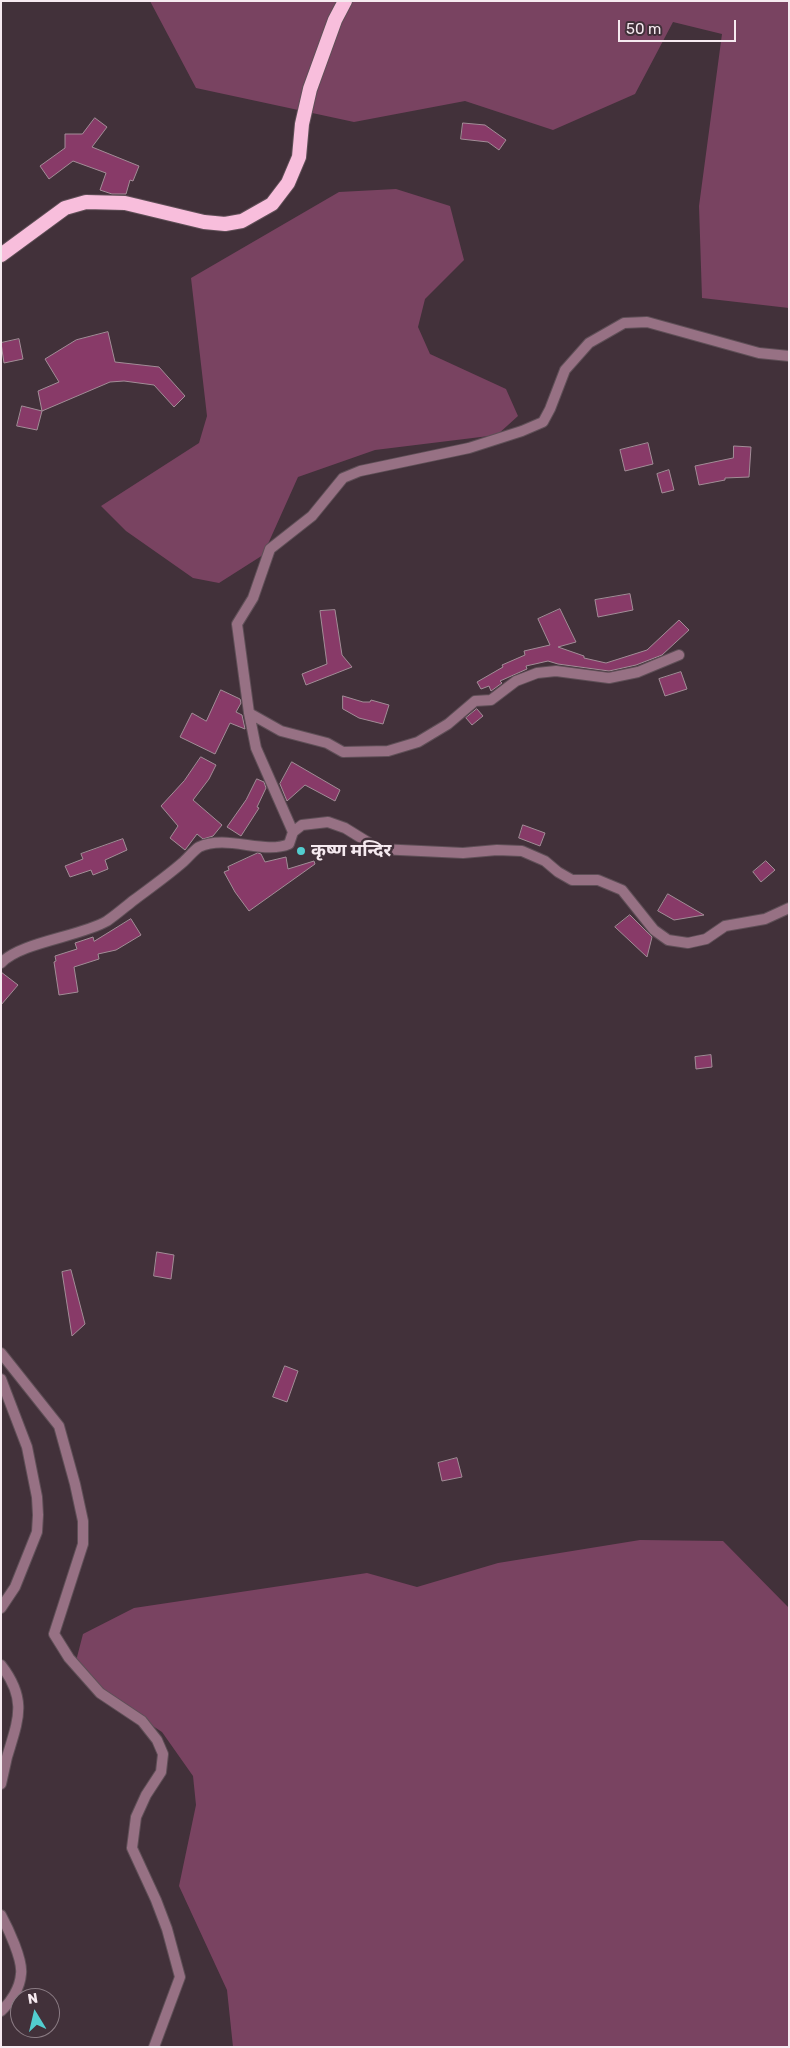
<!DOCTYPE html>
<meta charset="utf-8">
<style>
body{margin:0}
#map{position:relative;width:790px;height:2048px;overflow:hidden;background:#42313a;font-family:Rubik,sans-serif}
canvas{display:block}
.frame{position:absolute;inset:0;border:2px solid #f6eaf0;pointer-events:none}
.north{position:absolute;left:10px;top:1988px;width:50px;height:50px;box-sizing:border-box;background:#42313a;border:1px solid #8a7b83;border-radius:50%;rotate:351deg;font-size:14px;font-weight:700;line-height:20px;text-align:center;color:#f6eaf0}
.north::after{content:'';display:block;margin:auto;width:18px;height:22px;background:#52cdcf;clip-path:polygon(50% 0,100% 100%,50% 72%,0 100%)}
.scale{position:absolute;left:618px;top:20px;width:118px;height:22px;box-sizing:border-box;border:2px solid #f6eaf0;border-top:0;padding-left:6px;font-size:15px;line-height:18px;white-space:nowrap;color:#f6eaf0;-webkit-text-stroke:4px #42313a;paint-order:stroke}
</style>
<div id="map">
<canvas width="790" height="2048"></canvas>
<div class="frame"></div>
<div class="north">N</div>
<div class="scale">50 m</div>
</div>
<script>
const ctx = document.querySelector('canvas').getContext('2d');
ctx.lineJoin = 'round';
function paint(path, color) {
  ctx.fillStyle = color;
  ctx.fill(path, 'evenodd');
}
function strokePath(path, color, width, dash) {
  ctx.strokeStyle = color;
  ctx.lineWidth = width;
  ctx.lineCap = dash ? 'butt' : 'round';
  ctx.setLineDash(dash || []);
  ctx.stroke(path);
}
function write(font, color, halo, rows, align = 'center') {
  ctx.font = font + ' Rubik,"Noto Sans Devanagari",sans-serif';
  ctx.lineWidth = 5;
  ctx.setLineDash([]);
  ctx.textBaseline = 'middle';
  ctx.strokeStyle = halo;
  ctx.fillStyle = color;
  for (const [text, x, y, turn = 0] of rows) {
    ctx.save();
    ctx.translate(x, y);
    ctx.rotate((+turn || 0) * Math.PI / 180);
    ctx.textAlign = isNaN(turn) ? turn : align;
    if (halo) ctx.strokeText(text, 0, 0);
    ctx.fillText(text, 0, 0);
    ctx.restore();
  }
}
const green = new Path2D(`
 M150,1h639v307l-87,-10 -3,-92 23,-172 -49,-12 -38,72 -82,36 -88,-29 -111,21 -158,-34z
 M396,189l54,17 14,54 -39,39 -7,28 12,27 76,35 12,27 -21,19 -122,15 -77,27 -35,78 -44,28 -26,-5 -67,-47 -25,-25 98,-63 8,-27 -16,-138 148,-86z
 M640,1540l83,1 66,67v439h-556l-6,-57 -48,-104 17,-81 -3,-29 -31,-44 -70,-46 -16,-25 7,-27 51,-26 233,-35 50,14 81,-24z`);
const building = new Path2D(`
 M95,118l12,9 -15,20 47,19 -6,15 -3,-1 -4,14h-14l-12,-4 6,-17 -33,-12 -24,18 -9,-13 25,-18v-14h17z
 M463,123l22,2 21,15 -7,10 -11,-8 -27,-3z
 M108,332l7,30 44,5 26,29 -11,11 -20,-22 -30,-4 -14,1 -68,29 -4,-20 21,-9 -14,-23 31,-19z
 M19,339l4,20 -19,4 -3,-20z
 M22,406l20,5 -5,19 -20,-4z
 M648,443l5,21 -28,7 -5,-21z
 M734,446l17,1 -2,30 -24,1v2l-26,5 -4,-19 38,-8z
 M669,470l5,20 -12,3 -5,-19z
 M630,594l3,16 -35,7 -3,-17z
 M560,609l16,33 -18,5 26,9v2l22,5 41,-13 32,-30 10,10 -27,25 -26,10 -27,6 -51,-7 -10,-3 -22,5 1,3 -27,12 2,2 -11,8 -2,-5 -8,3 -4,-7 26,-15 -1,-2 23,-10 -1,-4 26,-6 -12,-26z
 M335,610l7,45 10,12 -46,18 -4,-11 25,-10 -7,-53z
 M681,672l6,17 -22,7 -6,-17z
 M221,690l19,9 1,4 -5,9 6,3 3,14 -15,-6 -15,31 -35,-17 12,-24 14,8z
 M343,696l20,6h7l1,-2 18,5 -6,19 -24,-6 -16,-9z
 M477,709l6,7 -11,9 -6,-7z
 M201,757l15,8 -7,14 -16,21 29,25 -9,11 -10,3 -6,-5 -12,16 -15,-12 8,-12 -17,-20 23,-25z
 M292,762l48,28 -5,11 -30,-16 -18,16 -7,-17z
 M257,779l7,3 2,6 -9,19 2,1 -18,28 -14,-9 19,-27z
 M523,825l22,8 -5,13 -21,-8z
 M123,839l4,11 -22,10 3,9 -15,6 -2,-5 -21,7 -5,-11 18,-7 -2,-5z
 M258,853l3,1 4,8 21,-5 2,12 26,-8 1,3 -66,47 -14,-19 -11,-20 5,-2 -1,-3z
 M766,861l9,9 -14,12 -8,-10z
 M668,894l36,21 -30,5 -16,-9z
 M630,915l22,22 -5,20 -32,-30z
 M131,919l10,16 -25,15 -18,4 1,5 -25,8 4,25 -19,3 -5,-33 2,-1 -1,-5 22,-7 -2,-6 18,-6 1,4z
 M1,972l17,13 -17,20z
 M711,1055l1,12 -16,2 -1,-12z
 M157,1252l17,3 -3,24 -17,-3z
 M71,1270l14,54 -13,12 -10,-64z
 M285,1366l13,5 -11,31 -14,-5z
 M457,1458l5,19 -20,4 -4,-18z`);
const minor = new Path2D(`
 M249,713l32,18 46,12 16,9 45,-1 30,-9 30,-18 27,-23 16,-1 25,-19 21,-8 19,-2 53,7 29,-6 41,-17
 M293,832l9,-7 26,-3 17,6 34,21 84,4 34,-3 25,1 23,10 13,11 14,8h26l24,10 32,40 14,10 20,3 18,-4 19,-13 40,-7 24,-11
 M1,963c20,-21 78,-26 106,-42 9,-6 18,-14 27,-21 16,-12 33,-24 48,-37 6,-5 11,-12 17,-16 28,-13 65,8 90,-3l4,-12 -37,-84 -7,-35 -12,-89 16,-26 17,-49 42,-33 31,-38 17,-7 109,-23 53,-17 21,-9 7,-13 15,-39 24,-27 35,-20 23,-1 112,31 30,3
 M1,1353l58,73 16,58 8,37v23l-29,90 15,24 31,35 42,28 15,19 6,14 -2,18 -15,23 -10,22 -4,31 24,52 11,29 13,48 -26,70
 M1,1379l26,68 10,50 1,18 -1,17 -22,55 -14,21
 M1,1665c27,35 17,55 6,92 -2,9 -4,18 -6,27
 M1,1915c7,13 22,45 20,59 -1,14 -10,28 -20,37`);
const trunk = new Path2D(`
 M1,255l64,-47 21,-6 39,1 79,19 21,2 17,-3 30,-17 16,-21 11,-26 3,-33 8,-35 25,-69 10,-19`);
const markers = [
 [301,851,5,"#52cdcf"]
];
const poiNames = [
 ["कृष्ण मन्दिर",311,851]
];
paint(green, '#794361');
paint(building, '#883a68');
strokePath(building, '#a28d97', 1);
strokePath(minor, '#5f4f57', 12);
strokePath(trunk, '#5f4f57', 16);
strokePath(minor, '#977184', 10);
strokePath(trunk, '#f8bedc', 14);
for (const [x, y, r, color] of markers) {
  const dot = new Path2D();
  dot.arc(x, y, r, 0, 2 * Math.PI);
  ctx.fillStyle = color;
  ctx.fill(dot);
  strokePath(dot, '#42313a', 2);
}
write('bold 18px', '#f6eaf0', '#42313a', poiNames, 'left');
</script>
